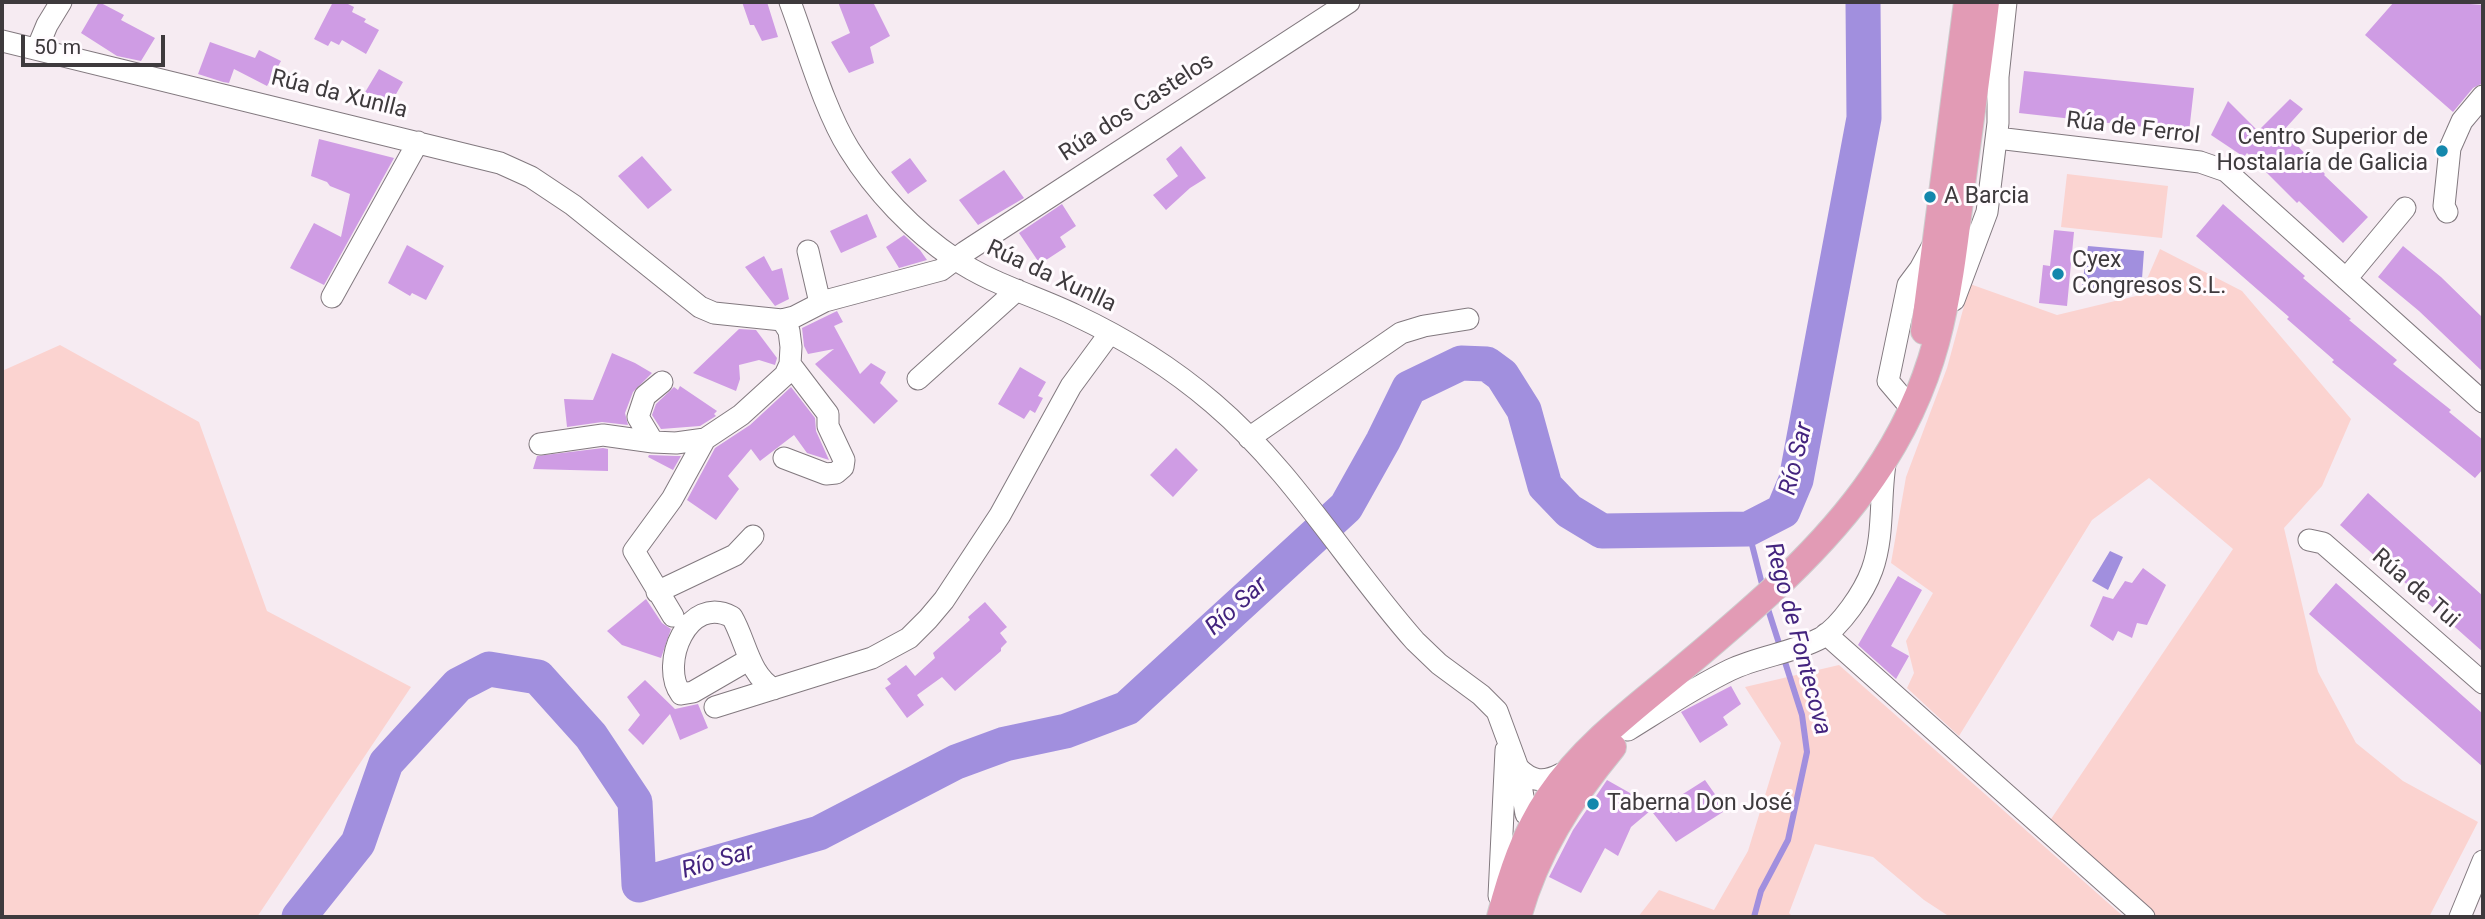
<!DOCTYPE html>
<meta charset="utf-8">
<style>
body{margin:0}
#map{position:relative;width:2485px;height:919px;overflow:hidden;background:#f6ebf2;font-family:Roboto,sans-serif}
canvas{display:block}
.frame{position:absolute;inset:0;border:4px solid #3e3a3d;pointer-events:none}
.scale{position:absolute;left:21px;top:35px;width:144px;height:32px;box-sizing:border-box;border:4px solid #3e3a3d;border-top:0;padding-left:9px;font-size:21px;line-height:24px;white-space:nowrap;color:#3e3a3d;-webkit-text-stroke:5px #fffbfe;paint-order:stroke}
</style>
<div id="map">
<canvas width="2485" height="919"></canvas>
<div class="frame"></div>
<div class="scale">50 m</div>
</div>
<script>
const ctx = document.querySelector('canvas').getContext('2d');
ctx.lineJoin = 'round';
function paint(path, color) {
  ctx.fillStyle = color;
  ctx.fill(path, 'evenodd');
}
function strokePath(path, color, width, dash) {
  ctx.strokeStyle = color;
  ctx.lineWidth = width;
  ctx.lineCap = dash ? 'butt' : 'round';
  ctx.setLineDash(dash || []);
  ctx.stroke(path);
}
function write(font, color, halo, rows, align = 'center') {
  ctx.font = font + ' Roboto,sans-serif';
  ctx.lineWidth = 6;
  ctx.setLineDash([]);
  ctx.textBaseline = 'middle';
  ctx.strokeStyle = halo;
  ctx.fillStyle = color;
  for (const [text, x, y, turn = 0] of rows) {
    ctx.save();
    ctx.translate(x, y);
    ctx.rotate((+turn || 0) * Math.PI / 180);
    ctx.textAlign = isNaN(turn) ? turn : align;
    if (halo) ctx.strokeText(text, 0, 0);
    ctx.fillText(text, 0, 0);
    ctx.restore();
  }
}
const green = new Path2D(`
 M2067,174l101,12 -6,52 -101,-11z
 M2160,249l82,42 109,128 -29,67 -38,42 34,144 38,71 47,38 75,41 -49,95h-274l-106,-95 184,-273 -84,-71 -57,42 -133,216 -52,-48 7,-15 -8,-32 27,-48 -42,-30 15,-86 41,-109 23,-84 87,31 83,-20z
 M60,345l139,77 68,189 144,76 -154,230h-255v-546z
 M1839,665l285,252h-174l-26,-17 -51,-43 -58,-13 -26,69 4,4h-155l21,-27 55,20 34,-59 33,-108 -36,-56z`);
const water = new Path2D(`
 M2088,246l56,5 -2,28 -35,-2 -2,17 -24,-2z
 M2110,551l13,6 -15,33 -16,-9z`);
const stream = new Path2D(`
 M1748,529l15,59
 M1754,917l7,-26 27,-51 19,-88 -5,-37 -35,-109`);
const river = new Path2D(`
 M299,917l59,-74 28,-80 72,-78 31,-16 49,8 53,59 44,66 4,83 180,-52 137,-71 49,-18 61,-13 61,-23 219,-201 37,-66 26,-53 52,-25 26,1 15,11 22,35 21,76 24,25 33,20 146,-2 35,-18 13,-31 68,-362 -1,-116`);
const building = new Path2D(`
 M99,2l25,13 -3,5 34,18 -14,23 -24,-5 -36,-23z
 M333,2h11l10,5 -2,5 14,7 -2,3 15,8 -13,24 -24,-14 -3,5 -8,-4 -3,5 -14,-7z
 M742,2h25l11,35 -16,4 -8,-16h-4z
 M838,2h35l17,34 -20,11 4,16 -25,10 -18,-31 19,-9z
 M2394,2h51l38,3v78l-10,5 -20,24 -88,-77z
 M210,42l45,16 4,-8 22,11 -14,25 -33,-17 -5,14 -6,-1 -25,-8z
 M379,69l24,13 -15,26 -24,-14z
 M2024,71l170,17 -5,44 -170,-19z
 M2290,99l13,10 -20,22 42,43 -1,1 44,42 -25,26 -44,-42 -2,2 -50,-50 -3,4 -33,-22 17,-34 30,30z
 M319,139l75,19 -70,127 -34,-17 24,-45 27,14 9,-43 -20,-8 -3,-4 -16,-6z
 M1181,146l25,32 -16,10 -24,22 -13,-15 25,-19 -12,-17z
 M642,156l30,34 -24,19 -30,-33z
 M910,158l17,23 -19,13 -17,-22z
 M1004,170l20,28 -46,27 -19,-25z
 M1062,204l14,22 -16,11 6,10 -26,17 -21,-31z
 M2223,204l82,72 -2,2 48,41 -2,1 48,40 -4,4 58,46 -2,2 34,28v29l-8,9 -143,-116 2,-2 -47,-41 2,-2 -93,-81z
 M867,214l10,23 -36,16 -11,-22z
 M2054,230l20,2 -7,74 -28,-3 4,-38 7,1z
 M904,235l16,15 7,10 -28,8 -13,-21z
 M407,245l37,21 -18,34 -14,-7 -2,3 -22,-13z
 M2403,246l38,31 42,41v54l-64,-61 -41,-34z
 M764,256l8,15 10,-3 7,31 -14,7 -30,-39z
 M837,311l6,11 -9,4 26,48 11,-11 15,9 -6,11 18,18 -24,23 -59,-60 19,-15 -26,5 -4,-8 -2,-18z
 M739,329l17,1 21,28 -2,7 -16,-5 -20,5 1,14 -4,12 -43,-18z
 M612,353l23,10 17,10 -19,19 -8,21 3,12 -26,-3 -35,5 -3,-28 29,1z
 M1020,367l26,15 -8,14 5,2 -8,15 -5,-3 -6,9 -26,-15z
 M680,386l37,25 -3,3 2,2 -16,10 -39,3 -9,-14 4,-11 18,-17 4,3z
 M791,387l24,31 1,13 13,29 -22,-7 -13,-18 -34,26 -9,-12 -23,27 11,13 -23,31 -29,-20 28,-52 35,-23z
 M603,448l5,1v22l-75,-2 4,-13z
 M1176,448l22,22 -25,27 -23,-22z
 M649,455l26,1h6l-8,14 -25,-13z
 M2368,493l115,103v56l-143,-127z
 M2143,568l23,17 -19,40 -10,-2 -5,15 -14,-7 -5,10 -23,-15 13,-30 10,3 12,-18 7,2z
 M1898,576l24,14 -31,56 18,10 -13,23 -38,-34z
 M2336,583l147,131v53l-174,-153z
 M646,599l16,24 9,6 -10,29 -39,-13 -15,-14z
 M985,602l22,25 -7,6 7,9 -6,6v3l-46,40 -13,-14 -25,18 7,10 -17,13 -22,-30 6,-4 -4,-5 19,-14 9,11 20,-18 -2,-5 37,-33 -2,-3z
 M645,680l30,29 23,-5 10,24 -28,12 -10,-26 -27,31 -15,-15 12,-15 -13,-18z
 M1731,686l10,18 -18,13 5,8 -28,18 -19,-31z
 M1607,780l23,13 20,18 -19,16 -13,29 -13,-8 -24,45 -32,-16 24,-47z
 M1705,780l21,30 -50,32 -23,-29z`);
const minor = new Path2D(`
 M790,2c17,45 34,107 59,147 26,42 64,82 106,110 36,25 81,37 120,56 49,23 97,53 138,88 80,68 133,160 202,238l24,23 42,31 16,16 21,57 8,46
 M2,41l498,122 31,14 42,28 127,102 14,6 68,7 12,-3 31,-16 116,-31 24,-18 384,-250
 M37,49l10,-24 14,-23
 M1997,138l203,24 26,9 257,231
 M2447,212l-3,-6 6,-58 12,-27 21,-25
 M808,251l12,52
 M2346,279l59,-71
 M332,297l86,-155
 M1954,300l33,-88 11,-89v-46l8,-75
 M918,379l99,-89
 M662,382l-17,14 -7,21 15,25 23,1 29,-4
 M1905,401l-17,-20 20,-96 12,-16 12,-22
 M1249,438l152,-105 23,-7 44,-7
 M540,444l63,-9 50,7
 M784,458l42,16 10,-1 7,-6 1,-7 -16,-34v-12l-38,-50
 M2309,540l14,3 160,140
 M657,592l78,-37 18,-19
 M673,616l-39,-65 38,-52 33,-60 36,-24 44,-40 5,-11 1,-17 -2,-16 -7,-11
 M1826,634l318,283
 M750,659l-57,33 -12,2c-22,-30 7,-101 51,-77 14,24 17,58 42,72
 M715,707l157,-49 37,-20 19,-19 16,-19 56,-85 71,-129 39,-53
 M1628,730c34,-21 67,-43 102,-60 29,-14 63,-17 91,-32 20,-12 43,-46 51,-68 13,-36 7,-75 14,-112
 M1518,768c14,14 26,15 43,6
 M1499,896l7,-146
 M2460,917l23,-56`);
const major = new Path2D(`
 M1924,331l43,-329
 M1500,917c11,-42 24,-83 49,-120 33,-49 83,-87 128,-124 70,-59 144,-120 196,-196 67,-97 75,-178 89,-292 8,-61 17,-122 24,-183
 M1518,917c18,-65 52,-118 95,-170`);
const markers = [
 [2442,151,7,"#1487ac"],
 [1930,197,7,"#1487ac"],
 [2058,274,7,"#1487ac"],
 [1593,804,7,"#1487ac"]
];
const streetNames = [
 ["Rúa da Xunlla",339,95,14],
 ["Rúa dos Castelos",1137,108,-33],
 ["Rúa de Ferrol",2133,129,7],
 ["Rúa da Xunlla",1051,277,25],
 ["Rúa de Tui",2415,589,41]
];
const poiNames = [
 ["Centro Superior de",2428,138,"right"],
 ["Hostalaría de Galicia",2428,164,"right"],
 ["A Barcia",1944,197],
 ["Cyex",2072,261],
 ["Congresos S.L.",2072,287],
 ["Taberna Don José",1607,804]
];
const waterNames = [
 ["Río Sar",1797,459,-76],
 ["Río Sar",1237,607,-42],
 ["Rego de Fontecova",1797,639,75],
 ["Río Sar",718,862,-16]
];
paint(green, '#fbd3d0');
paint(water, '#a18fde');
strokePath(stream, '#a18fde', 6);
strokePath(river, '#a18fde', 35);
paint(building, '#cf9ce4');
strokePath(minor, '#82797f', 23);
strokePath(major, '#cdcccd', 28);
strokePath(minor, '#fff', 21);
strokePath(major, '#e29bb5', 26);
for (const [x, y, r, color] of markers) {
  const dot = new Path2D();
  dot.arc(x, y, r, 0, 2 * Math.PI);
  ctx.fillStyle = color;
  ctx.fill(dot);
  strokePath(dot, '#fffbfe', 2.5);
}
write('23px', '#3e3a3d', '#fffbfe', streetNames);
write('23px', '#3e3a3d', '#fffbfe', poiNames, 'left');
write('italic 24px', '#43237e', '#fffbfe', waterNames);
</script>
